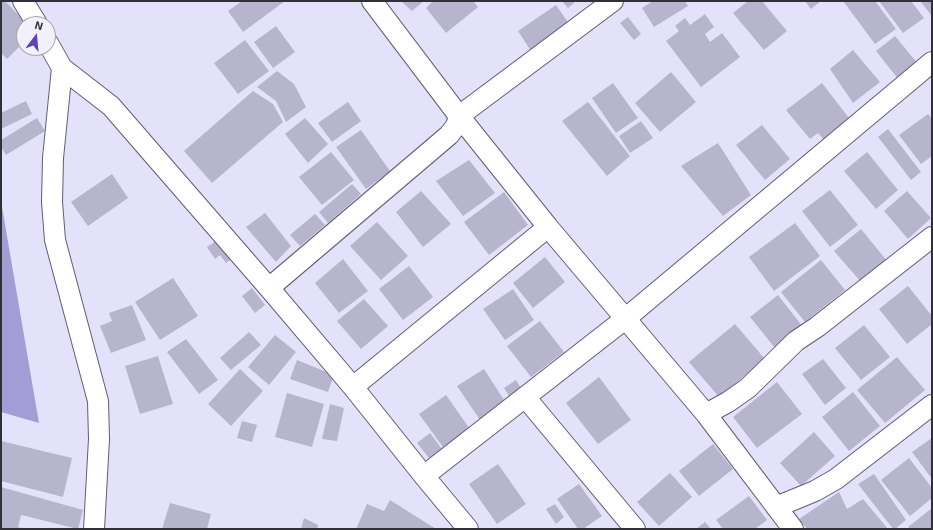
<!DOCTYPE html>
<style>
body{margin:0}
#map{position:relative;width:933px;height:530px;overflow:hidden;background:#e4e2fb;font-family:"Exo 2",sans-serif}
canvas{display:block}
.frame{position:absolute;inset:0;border:2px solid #313039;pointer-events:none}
.north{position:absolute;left:16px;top:16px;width:40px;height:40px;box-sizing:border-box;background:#f2f1fb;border:1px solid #a5a4ad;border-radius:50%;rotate:16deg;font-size:11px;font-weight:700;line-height:16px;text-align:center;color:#313039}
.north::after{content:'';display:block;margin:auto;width:14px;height:18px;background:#5e42ba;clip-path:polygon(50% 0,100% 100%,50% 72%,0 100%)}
</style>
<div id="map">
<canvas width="933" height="530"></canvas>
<div class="frame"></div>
<div class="north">N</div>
</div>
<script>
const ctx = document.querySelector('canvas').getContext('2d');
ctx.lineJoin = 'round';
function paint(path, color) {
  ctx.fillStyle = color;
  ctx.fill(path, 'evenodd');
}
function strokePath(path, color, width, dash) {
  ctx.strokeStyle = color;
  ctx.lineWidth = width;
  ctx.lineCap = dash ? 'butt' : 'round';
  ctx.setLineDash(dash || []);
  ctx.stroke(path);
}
const forest = new Path2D(`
 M1,201l38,222 -38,-11z`);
const building = new Path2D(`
 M1,1h4l22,23h-3v18l-17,17 -6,-6z
 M242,1h43l-42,31 -15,-21z
 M401,1h23l-12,10z
 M433,1h40l5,6 -32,26 -20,-25z
 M562,1h14l-8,7z
 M653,1h32l3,5 -34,21 -12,-19z
 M748,1h14l25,30 -23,19 -31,-37z
 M805,1h16l-10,8z
 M843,1h32l21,28 -21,15z
 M879,1h32l13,17 -21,15z
 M920,1h12v15z
 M556,5l14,20 -39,26 -13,-20z
 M705,14l9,13 -9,7 5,8 12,-9 18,24 -39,30 -35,-46 13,-10 -4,-5 10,-8 5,7z
 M628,17l13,17 -7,6 -14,-17z
 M276,26l19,26 -22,16 -19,-26z
 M895,36l23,28 -19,16 -23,-29z
 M245,40l24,31 -31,23 -24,-31z
 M853,50l27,32 -27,21 -23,-34z
 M277,71l17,13 12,23 -20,15 -10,-21 -19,-14z
 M671,72l25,30 -36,30 -25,-29z
 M613,83l25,35 -22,15 -24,-35z
 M822,83l27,35 -25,22 -6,-7 -8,6 -24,-29z
 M253,91l20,13 10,18 -71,61 -28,-32z
 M26,101l6,13 -31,15v-16z
 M348,102l13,19 -29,21 -14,-19z
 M588,102l42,54 -23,20 -45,-55z
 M928,114l4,5v37l-11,8 -22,-29z
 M37,118l8,13 -39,24 -5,-8v-7z
 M305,118l23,26 -20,19 -23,-29z
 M641,121l12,17 -23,15 -11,-17z
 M762,125l28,34 -25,21 -29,-35z
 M888,129l33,43 -10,8 -33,-43z
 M361,130l29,41 -24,18 -30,-42z
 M718,143l33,52 -28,21 -42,-50z
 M331,152l23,28 -32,25 -23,-28z
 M867,152l31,38 -22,19 -32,-38z
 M469,160l26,33 -32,23 -27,-35z
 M112,174l16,24 -40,28 -17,-24z
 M352,184l9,10 -33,29 -9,-11z
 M830,190l28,35 -28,22 -28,-36z
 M421,191l30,33 -28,23 -27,-35z
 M907,191l24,27 -23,21 -24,-28z
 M504,192l24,33 -39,30 -25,-33z
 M265,213l26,33 -15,16 -30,-35z
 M315,214l10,11 -25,21 -10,-11z
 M377,222l31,34 -27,24 -31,-34z
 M795,223l25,33 -46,35 -25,-34z
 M861,229l26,32 -26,21 -27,-31z
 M222,237l14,19 -10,7 -6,-8 -5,4 -8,-12z
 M545,257l20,25 -32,26 -20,-25z
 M343,259l25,32 -29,22 -24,-30z
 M821,260l24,30 -40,32 -24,-30z
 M409,266l24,31 -30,23 -24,-31z
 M173,278l25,38 -38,24 -25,-38z
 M908,286l24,30v8l-25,20 -28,-35z
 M252,288l13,17 -10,8 -13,-17z
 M513,289l21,31 -29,20 -22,-31z
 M778,295l25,32 -28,21 -25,-31z
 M364,299l24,27 -27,23 -24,-28z
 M132,305l14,35 -35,13 -11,-27 12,-5 -3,-8z
 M540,321l24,31 -33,25 -24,-31z
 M735,324l30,35 -46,38 -30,-35z
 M864,325l26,32 -29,23 -26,-32z
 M249,332l12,13 -30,25 -11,-12z
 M275,335l21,17 -27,33 -21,-18z
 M186,339l32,41 -19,14 -32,-42z
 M158,356l15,48 -33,10 -15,-48z
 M897,357l28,33 -40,33 -28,-33z
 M823,359l23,29 -21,17 -23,-31z
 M297,360l37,15 -6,17 -38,-13z
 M240,369l23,22 -32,35 -23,-22z
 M484,369l22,34 -26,17 -23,-34z
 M599,377l32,43 -33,24 -32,-41z
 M516,380l9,15 -12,7 -9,-14z
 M777,382l25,32 -45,34 -24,-31z
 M853,392l27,34 -31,25 -27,-34z
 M287,393l37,11 -12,43 -37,-10z
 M446,395l26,37 -27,18 -26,-36z
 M330,404l14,4 -7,33 -15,-2z
 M242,421l15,4 -5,17 -15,-4z
 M814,432l21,24 -34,30 -21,-23z
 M430,433l15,20 -12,10 -16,-20z
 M932,438v41l-20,-27z
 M1,441l71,17 -9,39 -62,-16z
 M713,444l20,25 -34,27 -20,-25z
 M909,458l23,30v10l-22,18 -29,-36z
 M498,464l28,40 -29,20 -28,-40z
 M670,473l22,24 -33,29 -22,-24z
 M874,474l32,46 -11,9h-2l-35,-45z
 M579,484l23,32 -19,13h-5l-21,-30z
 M1,487l82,23 -5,19 -57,-14 -3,12 7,2h-24z
 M839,492l8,17 16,-10 25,30h-81l-8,-10z
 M749,496l18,24 -12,9h-32l-7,-9z
 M390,500l46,29h-80l11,-25 17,7z
 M170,503l41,11 -4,15h-45z
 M555,504l9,13 -8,7 -10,-15z
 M932,508v21h-22l-2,-2z
 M304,518l14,7 -1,4h-16z
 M705,522l6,7h-15z`);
const minor = new Path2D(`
 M23,1l14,23
 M372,1l87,115 89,111 158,187 87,115
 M48,43l14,25 49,38 158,182 84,99 71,89 44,53
 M62,68l-9,90 -1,44 3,38 43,161 1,38 -5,90
 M269,288l180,-153 7,-9 3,-10 154,-115
 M353,387l195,-160
 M525,397l110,132
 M706,414l22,-12 20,-14 48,-47 21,-14 115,-90
 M424,476l201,-157 307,-257
 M776,507l39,-16 21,-12 96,-74`);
paint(forest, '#a29dd4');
paint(building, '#b6b5cd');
strokePath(minor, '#5f5d72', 22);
strokePath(minor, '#fff', 20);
</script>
